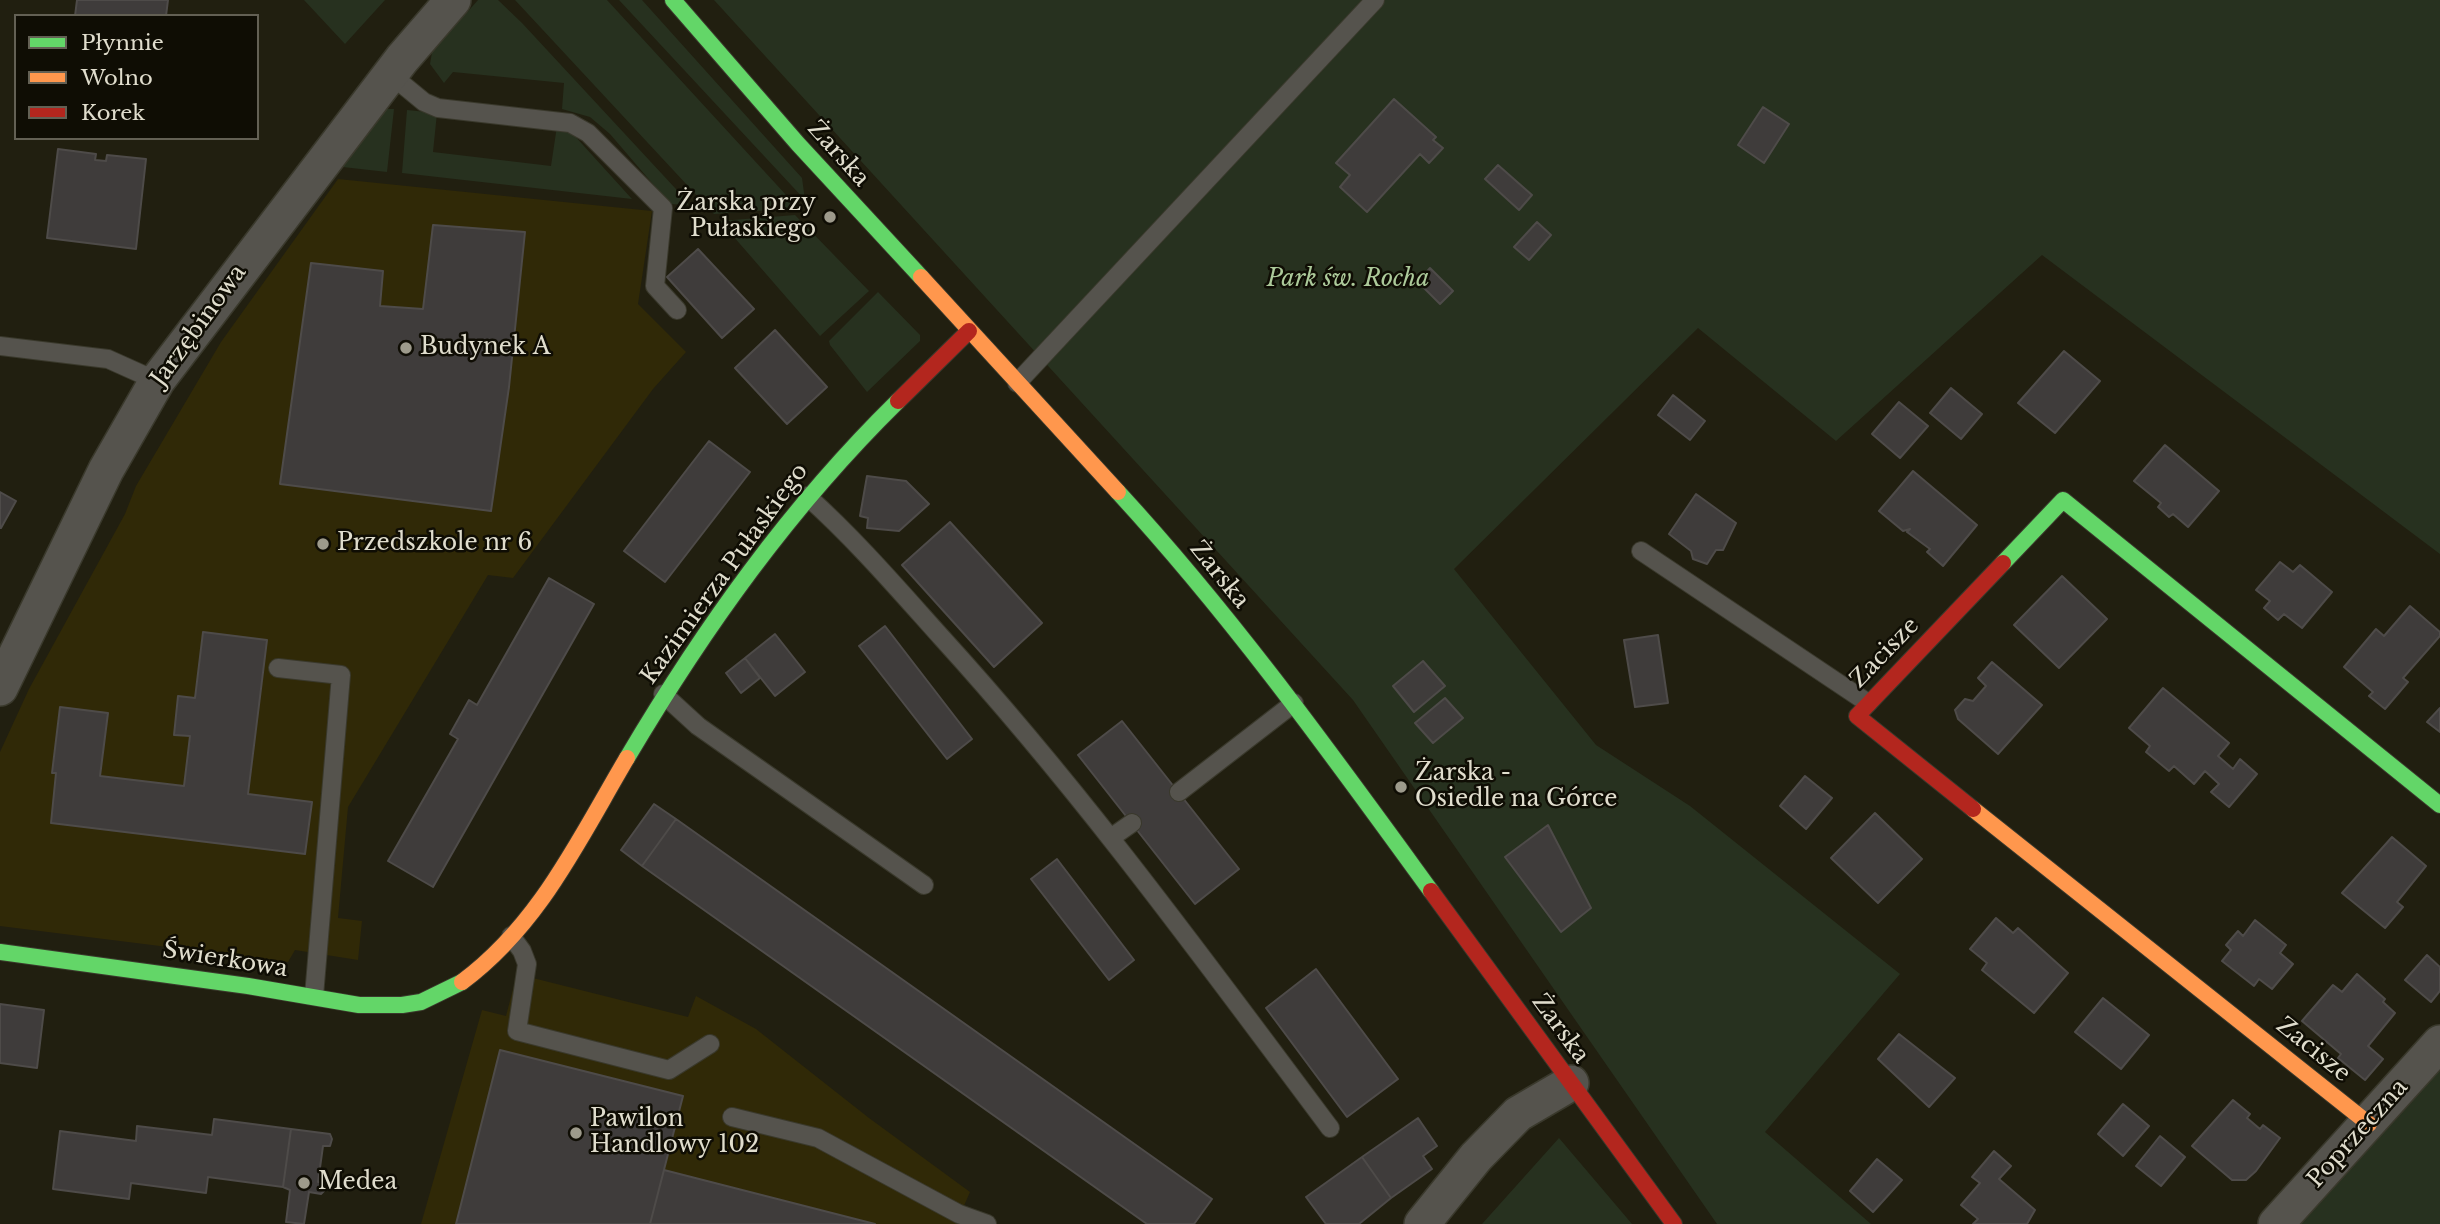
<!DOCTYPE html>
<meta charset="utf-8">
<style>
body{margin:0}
#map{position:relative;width:2440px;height:1224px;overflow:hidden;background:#211f10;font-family:"Libre Baskerville",serif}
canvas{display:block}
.legend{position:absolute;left:14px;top:14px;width:245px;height:126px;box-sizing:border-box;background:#0f0d04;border:2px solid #636054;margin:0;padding:9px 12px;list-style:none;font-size:21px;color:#e0ddcd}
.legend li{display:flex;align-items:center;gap:14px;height:35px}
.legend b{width:35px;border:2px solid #636054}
</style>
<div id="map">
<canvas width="2440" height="1224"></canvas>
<ul class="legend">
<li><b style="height:9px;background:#63d668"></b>Płynnie</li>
<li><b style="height:9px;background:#ff974d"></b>Wolno</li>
<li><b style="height:9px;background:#b3261e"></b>Korek</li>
</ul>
</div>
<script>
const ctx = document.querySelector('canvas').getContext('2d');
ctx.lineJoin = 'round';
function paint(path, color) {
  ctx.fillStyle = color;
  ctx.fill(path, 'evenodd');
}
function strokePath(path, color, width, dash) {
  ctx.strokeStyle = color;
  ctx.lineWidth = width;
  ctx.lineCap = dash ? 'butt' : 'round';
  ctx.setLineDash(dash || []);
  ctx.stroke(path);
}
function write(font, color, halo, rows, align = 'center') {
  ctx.font = font + ' "Libre Baskerville",serif';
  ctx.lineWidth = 5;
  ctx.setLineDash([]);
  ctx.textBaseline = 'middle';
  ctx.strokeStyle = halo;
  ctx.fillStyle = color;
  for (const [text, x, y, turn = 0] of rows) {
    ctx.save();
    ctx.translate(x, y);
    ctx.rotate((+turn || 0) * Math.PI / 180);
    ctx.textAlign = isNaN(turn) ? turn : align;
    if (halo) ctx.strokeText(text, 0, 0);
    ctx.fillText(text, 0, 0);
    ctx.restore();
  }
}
const built = new Path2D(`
 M338,179l314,32 -14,93 48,48 -33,37 -140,189 -25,-3 -140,232 -10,111 24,3 -4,39 -63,-10 -7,12 -288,-36v-174l29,-63 96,-175 11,-28 85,-144z
 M517,974l171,43 8,-21 60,33 113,89 101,74 -14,32h-535l61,-214 24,6z`);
const green = new Path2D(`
 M304,0h81l-40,44z
 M478,0h20l24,23 166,179v3l-18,-1 -60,-70 -20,-17 -28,-8 2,-26 -111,-11 -9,11 -14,-19 2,-12z
 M515,0h92l191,208 -84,6z
 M619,0h23l160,178 3,22z
 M714,0h1726v554l-398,-299 -206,186 -138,-113 -244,241 142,176 94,61 210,168 -135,158 106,92h-154l-364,-524z
 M384,109h10l-7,63 -53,-6z
 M407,110l30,3 -4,39 118,14 6,-40 16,8 59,65 -230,-26z
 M795,215l74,76 -49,45 -100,-115z
 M878,292l42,43v6l-53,51 -37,-47 -1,-4z
 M2440,1045v179h-161z
 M1559,1138l73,86h-150z`);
const building = new Path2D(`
 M77,0h91l-2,16h-91z
 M1394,99l42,38 -3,3 10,8 -14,15 -9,-9 -53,58 -27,-25 10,-12 -14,-12z
 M1763,107l26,17 -25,39 -26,-18z
 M58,149l38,5 -1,6 11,1 1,-6 39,4 -10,90 -89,-11z
 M1498,165l34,30 -13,15 -34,-31z
 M1537,222l14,13 -22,25 -15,-13z
 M433,225l92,7 -16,155 -18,124 -211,-27 31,-221 72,8 -3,35 43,3z
 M698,249l56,60 -32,29 -55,-61z
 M1430,268l23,23 -13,13 -22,-22z
 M775,330l52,57 -40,37 -52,-56z
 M2064,351l36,30 -45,52 -37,-30z
 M1951,388l31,26 -21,25 -31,-26z
 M1673,395l32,26 -15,19 -32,-25z
 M1899,402l29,24 -28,32 -28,-24z
 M709,441l41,31 -85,110 -41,-31z
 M2165,445l54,46 -31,36 -15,-13 -4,3 -11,-10 3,-4 -27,-22z
 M1913,471l64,54 -34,41 -16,-14 3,-3 -23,-17 3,-3 -7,2 -24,-20z
 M867,476l39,5 23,23 -30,27 -32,-3 1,-10 -8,-2z
 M0,492l16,9 -15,27h-1z
 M1696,494l40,29 -13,27h-7l-9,14 -14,-5 -2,-8 -22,-17z
 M950,522l92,101 -48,44 -92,-102z
 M2280,562l13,10 7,-7 32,27 -30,36 -18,-14 -6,6 -14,-12 6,-7 -14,-11z
 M2062,576l45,43 -48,49 -45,-43z
 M549,578l45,26 -161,283 -45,-26 70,-122 -8,-5 19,-34 8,5z
 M2410,606l30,26v4l-37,42 5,4 -23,27 -16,-13 4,-4 -29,-25 32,-38 8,7z
 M885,626l87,113 -25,20 -88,-113z
 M203,632l64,8 -19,154 64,8 -7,52 -254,-31 5,-50h-4l8,-66 48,6 -8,63 84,10 6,-50 -16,-1 4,-39 17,2z
 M775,634l30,38 -30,24 -30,-38z
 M1658,635l10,68 -33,4 -11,-67z
 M745,658l15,20 -19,15 -15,-20z
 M1423,661l22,25 -31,26 -21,-26z
 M1992,662l50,43 -44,49 -40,-35 -3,-9 10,-11 8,2 13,-15 -8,-8z
 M2163,688l66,55 -11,13 15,13 7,-10 17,15 -28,33 -18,-15 8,-8 -14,-13 -11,13 -20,-18 -5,5 -23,-19 4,-6 -21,-18z
 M1445,698l18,20 -30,25 -18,-20z
 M2440,708v24l-13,-10z
 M1122,721l117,148 -44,35 -117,-149z
 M1805,776l27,22 -26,31 -26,-23z
 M654,804l22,15 -34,47 -21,-16z
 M1875,813l47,46 -44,44 -47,-45z
 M676,819l536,380 -18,25h-47l-505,-358z
 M1548,825l43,83 -30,24 -56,-75z
 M2392,837l34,29 -29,36 6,5 -18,21 -43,-35z
 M1057,859l77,101 -25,20 -78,-101z
 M1996,918l17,15 5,-5 50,45 -34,40 -52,-43 5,-7 -17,-14z
 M2255,920l31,25 -6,8 13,11 -21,25 -13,-10 -5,7 -32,-25 9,-11 -5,-5 12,-14 5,5z
 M2427,955l13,12v24l-9,11 -26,-22z
 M1316,969l82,110 -51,38 -81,-109z
 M2357,974l28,25 -2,3 12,11 -27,33 15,13 -18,21 -27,-22 3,-4 -39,-33 31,-36 9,7z
 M2103,998l46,37 -28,34 -46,-37z
 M0,1004l44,6 -7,58 -37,-5z
 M1899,1034l56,44 -26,29 -51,-48z
 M500,1050l183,46 -33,128h-194z
 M2233,1100l17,14 -3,4 13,11 3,-4 17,13 -24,33 -10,9h-14l-40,-34z
 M2123,1104l26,22 -26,30 -25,-22z
 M1418,1118l19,28 -14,10 9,13 -41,29 -29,-41z
 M214,1119l77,10 -8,58 -75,-10 -2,16 -75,-10 -2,16 -76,-10 7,-58 76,10 1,-15 75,9z
 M291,1129l39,5 2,5 -2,7h-7l-5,36h8l-1,8 -4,4 -12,-2 -5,32 -18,-2 4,-32 -7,-3z
 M2160,1136l25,21 -24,29 -25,-20z
 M1994,1151l17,15 -12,13 36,31 -8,14h-54l5,-5 -17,-14 19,-22 -8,-6z
 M1362,1157l29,41 -32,26h-33l-20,-27z
 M1877,1159l25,21 -29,32 -23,-21z
 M664,1170l211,54h-225z`);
const lane = new Path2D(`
 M390,74l34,28 14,6 132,15 18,10 75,75 -8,78 22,24
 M0,346l108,13 49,22
 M1017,383l358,-383
 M807,496c49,44 91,93 135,142 141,155 263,323 388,490
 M1641,551l227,152
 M278,668l63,7 -27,321
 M663,694l35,32 226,159
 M1179,792l115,-89
 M1112,837l20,-14
 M511,936l11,15 5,13 -10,67 152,39 41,-26
 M732,1117l86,21 141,76 28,10`);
const street = new Path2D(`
 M0,688l106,-218 51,-89 245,-322 51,-59
 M1422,1224l54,-67 42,-43 53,-31
 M2276,1224l164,-181`);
const fast = new Path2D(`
 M673,0l125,144 123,133
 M1118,492c115,125 214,263 313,399
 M2003,563l60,-63 377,305
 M627,758c77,-130 163,-251 271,-357
 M0,952l248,34 111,19h43l19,-3 41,-20`);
const slow = new Path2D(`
 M921,277l197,215
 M1973,809l396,315
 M462,982c78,-58 117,-143 165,-224`);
const jam = new Path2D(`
 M898,401l71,-70
 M1973,809l-116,-93 146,-153
 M1431,891l243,333`);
const markers = [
 [830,217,7,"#9d9a8b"],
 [406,348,7,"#9d9a8b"],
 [323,544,7,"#9d9a8b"],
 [1401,787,7,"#9d9a8b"],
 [576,1133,7,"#9d9a8b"],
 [304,1183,7,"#9d9a8b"]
];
const streetNames = [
 ["Żarska",838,154,48],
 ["Jarzębinowa",199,326,-54],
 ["Kazimierza Pułaskiego",725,574,-54],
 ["Żarska",1219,575,51],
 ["Zacisze",1885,653,-46],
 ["Świerkowa",225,960,9],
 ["Żarska",1560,1029,54],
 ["Zacisze",2313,1050,39],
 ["Poprzeczna",2358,1134,-48]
];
const poiNames = [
 ["Żarska przy",816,204,"right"],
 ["Pułaskiego",816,230,"right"],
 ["Budynek A",420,348],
 ["Przedszkole nr 6",337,544],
 ["Żarska -",1415,774],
 ["Osiedle na Górce",1415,800],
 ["Pawilon",590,1120],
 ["Handlowy 102",590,1146],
 ["Medea",318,1183]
];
const parkNames = [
 ["Park św. Rocha",1348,280]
];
paint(built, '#302907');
paint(green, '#27311f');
paint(building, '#3f3c3b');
strokePath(building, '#4e4b49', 2);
strokePath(lane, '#3a392c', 20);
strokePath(street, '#3a392c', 38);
strokePath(fast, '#3a392c', 18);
strokePath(slow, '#3a392c', 18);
strokePath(jam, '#3a392c', 18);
strokePath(lane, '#55534d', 18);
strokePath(street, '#55534d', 35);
strokePath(fast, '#63d668', 16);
strokePath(slow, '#ff974d', 16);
strokePath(jam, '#b3261e', 16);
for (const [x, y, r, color] of markers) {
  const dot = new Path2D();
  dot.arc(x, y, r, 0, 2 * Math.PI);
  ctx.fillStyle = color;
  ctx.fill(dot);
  strokePath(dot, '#0f0d04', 2.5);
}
write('23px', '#e0ddcd', '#0f0d04', streetNames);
write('23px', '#e0ddcd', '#0f0d04', poiNames, 'left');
write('italic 23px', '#acca9a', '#0f0d04', parkNames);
</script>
